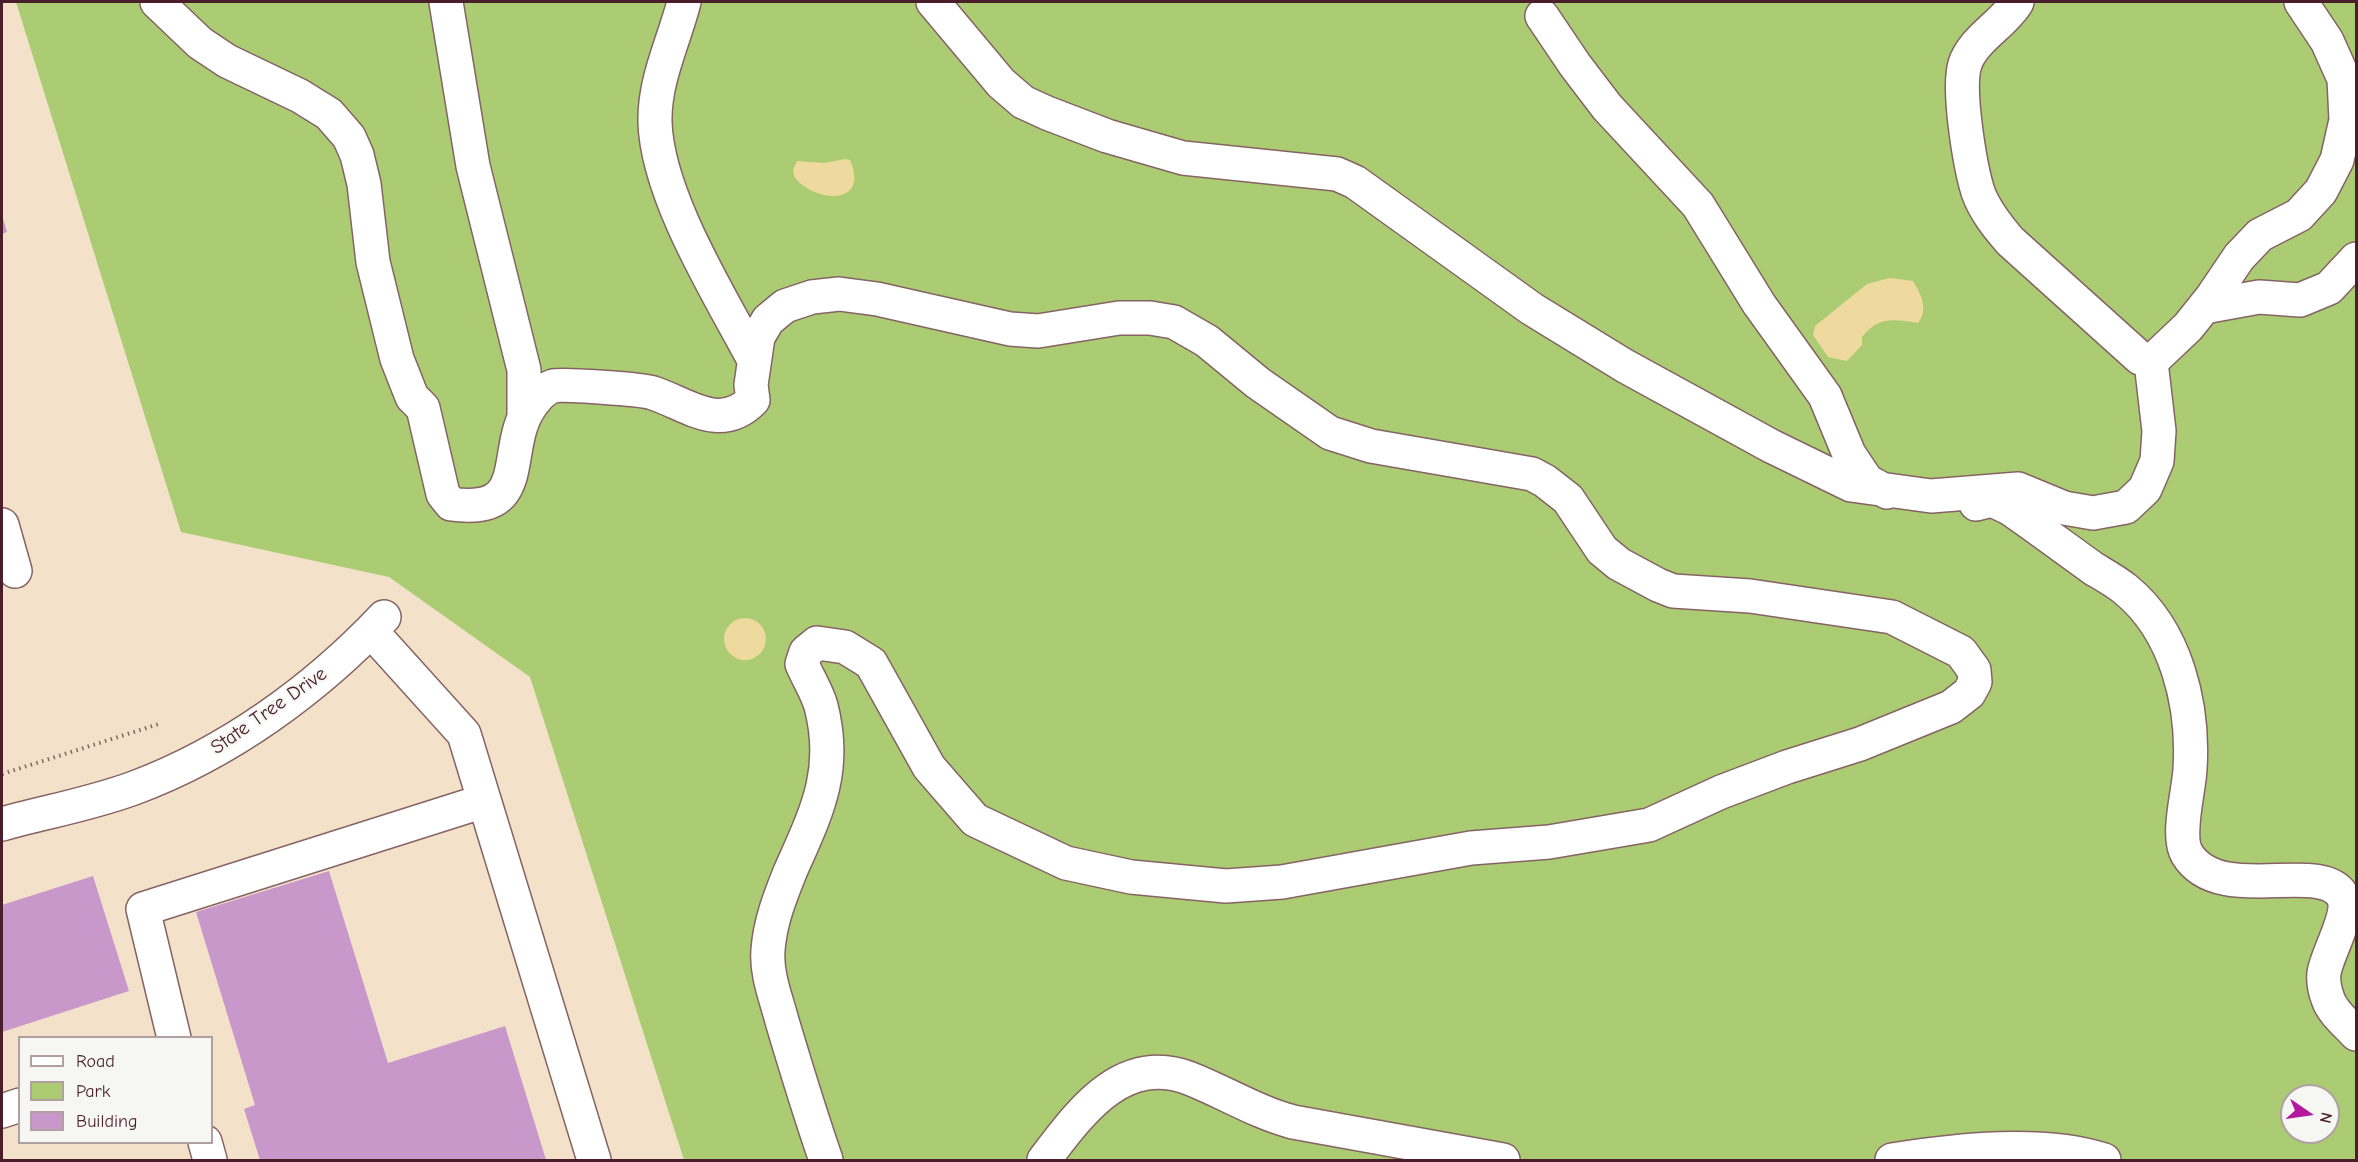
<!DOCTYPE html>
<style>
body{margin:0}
#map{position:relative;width:2358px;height:1162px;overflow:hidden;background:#f4e1ca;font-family:"Comic Neue",sans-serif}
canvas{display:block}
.frame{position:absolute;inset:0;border:3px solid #4a1f2b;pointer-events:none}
.legend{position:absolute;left:18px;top:1036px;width:195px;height:108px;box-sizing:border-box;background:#f6f6f2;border:2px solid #b1a0a2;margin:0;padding:8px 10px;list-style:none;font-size:18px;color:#4a1f2b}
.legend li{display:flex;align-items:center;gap:12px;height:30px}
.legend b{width:30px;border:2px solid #b1a0a2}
.north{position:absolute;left:2280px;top:1084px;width:60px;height:60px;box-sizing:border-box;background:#f6f6f2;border:2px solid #b1a0a2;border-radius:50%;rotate:103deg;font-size:16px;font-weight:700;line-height:24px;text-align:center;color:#4a1f2b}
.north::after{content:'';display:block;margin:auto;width:21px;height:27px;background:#b5179e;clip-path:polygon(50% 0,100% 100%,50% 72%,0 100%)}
</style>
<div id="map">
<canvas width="2358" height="1162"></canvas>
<div class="frame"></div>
<ul class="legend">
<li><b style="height:8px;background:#fff"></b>Road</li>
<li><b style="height:16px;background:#accc74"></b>Park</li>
<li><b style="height:16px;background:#c898cb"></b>Building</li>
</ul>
<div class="north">N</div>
</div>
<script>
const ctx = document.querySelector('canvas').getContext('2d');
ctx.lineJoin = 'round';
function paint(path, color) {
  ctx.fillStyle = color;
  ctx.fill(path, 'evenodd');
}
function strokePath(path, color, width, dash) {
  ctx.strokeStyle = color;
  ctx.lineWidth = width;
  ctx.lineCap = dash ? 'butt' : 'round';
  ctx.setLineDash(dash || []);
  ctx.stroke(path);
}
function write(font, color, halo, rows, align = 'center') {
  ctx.font = font + ' "Comic Neue",sans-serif';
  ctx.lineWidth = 4.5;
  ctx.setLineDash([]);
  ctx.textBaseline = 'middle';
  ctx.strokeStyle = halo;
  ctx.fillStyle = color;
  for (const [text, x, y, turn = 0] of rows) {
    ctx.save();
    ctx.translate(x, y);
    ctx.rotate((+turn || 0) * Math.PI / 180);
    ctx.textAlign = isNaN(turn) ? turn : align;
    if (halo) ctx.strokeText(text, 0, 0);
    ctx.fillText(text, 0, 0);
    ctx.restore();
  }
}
const green = new Path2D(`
 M16,2h2340v1158h-1672l-154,-483 -141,-100 -208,-45zM2292,1096h36v36h-36z`);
const sand = new Path2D(`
 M845,159l5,1c20,45 -33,44 -55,18l-2,-8 4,-9 27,2z
 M1890,278l23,3c8,13 16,29 5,42 -24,-4 -40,-7 -56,14v8l-15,16 -19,-4 -15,-22 2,-9 52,-42z
 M724 639a21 21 0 1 1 42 0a21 21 0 1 1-42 0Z`);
const building = new Path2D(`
 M2,215l5,17 -5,2z
 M329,871l59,192 117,-37 41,134h-286l-16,-51 11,-4 -59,-193z
 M93,876l36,115 -127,41v-127z`);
const path = new Path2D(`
 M2,774l160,-51`);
const minor = new Path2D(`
 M157,2l43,41 27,18 73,35 29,18 20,23 8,18 7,29 9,78 24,97 15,38 11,11 20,86 8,10c84,12 48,-56 81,-100 5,-7 12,-15 21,-18 9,-2 89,3 100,7 36,12 67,40 100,7l-2,-15 7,-48 10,-17 17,-14 27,-9 27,-3 38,5 133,30 28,2 81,-13h31l24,4 33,19 51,42 72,50 41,13 161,28 13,7 23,18 34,51 17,14 39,21 15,6 77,5 142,21 69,35 13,18 1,12 -6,11 -18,14 -91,37 -73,23 -66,25 -72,33 -100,17 -78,6 -189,34 -56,4 -95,-9 -65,-14 -91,-43 -46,-53 -58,-104 -26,-16 -28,-4 -11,9 -4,12c6,14 15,28 19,42 17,66 -5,107 -31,166 -10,25 -20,50 -22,78 -2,24 8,48 14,71 14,47 28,93 44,139
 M446,2l27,164 51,204v44
 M684,2c-10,39 -30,78 -29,120 2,73 64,172 98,236
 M933,2l68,81 22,19 24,11 60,23 76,22 154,16 18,8 177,127 93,57 146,80 80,39 80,11 87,-7 46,19 29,5 33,-6 19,-18 12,-28 2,-30 -8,-69
 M2017,2c-13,22 -44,37 -52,62 -8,25 5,102 13,128 7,19 19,34 32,49l130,117 11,4
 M1542,16l33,49 32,42 91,98 61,99 66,92 24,58 18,27 20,11
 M2204,307l55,-10 41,3 29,-12 27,-29
 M2151,362l37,-35 24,-30 27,-40 21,-22 39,-20 22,-24 16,-31 9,-40 -2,-41 -17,-38 -26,-39
 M1976,504l16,-4 17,8c29,20 57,41 85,61 10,6 21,12 31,20 52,42 69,117 65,180 -1,22 -14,67 -3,85 32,53 133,5 155,41 11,17 -15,58 -18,78 -1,8 1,18 4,26 4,13 19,25 28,35
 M2,525l13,46
 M371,631l93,103 130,426
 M2,824c43,-12 89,-20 132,-36 94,-35 181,-98 250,-171
 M174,1038l-31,-129 341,-108
 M2,1111l18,-6
 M205,1142l5,18
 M1044,1160c36,-47 78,-108 147,-81 35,14 65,33 102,43l210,38
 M1892,1160c63,-10 151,-20 212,0`);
const streetNames = [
 ["State Tree Drive",269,711,-35]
];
paint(green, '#accc74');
paint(sand, '#eeda9e');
paint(building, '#c898cb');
strokePath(minor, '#866363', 36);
strokePath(path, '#866363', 4, [1.5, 4.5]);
strokePath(minor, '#fff', 33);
write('20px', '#4a1f2b', '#f6f6f2', streetNames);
</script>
